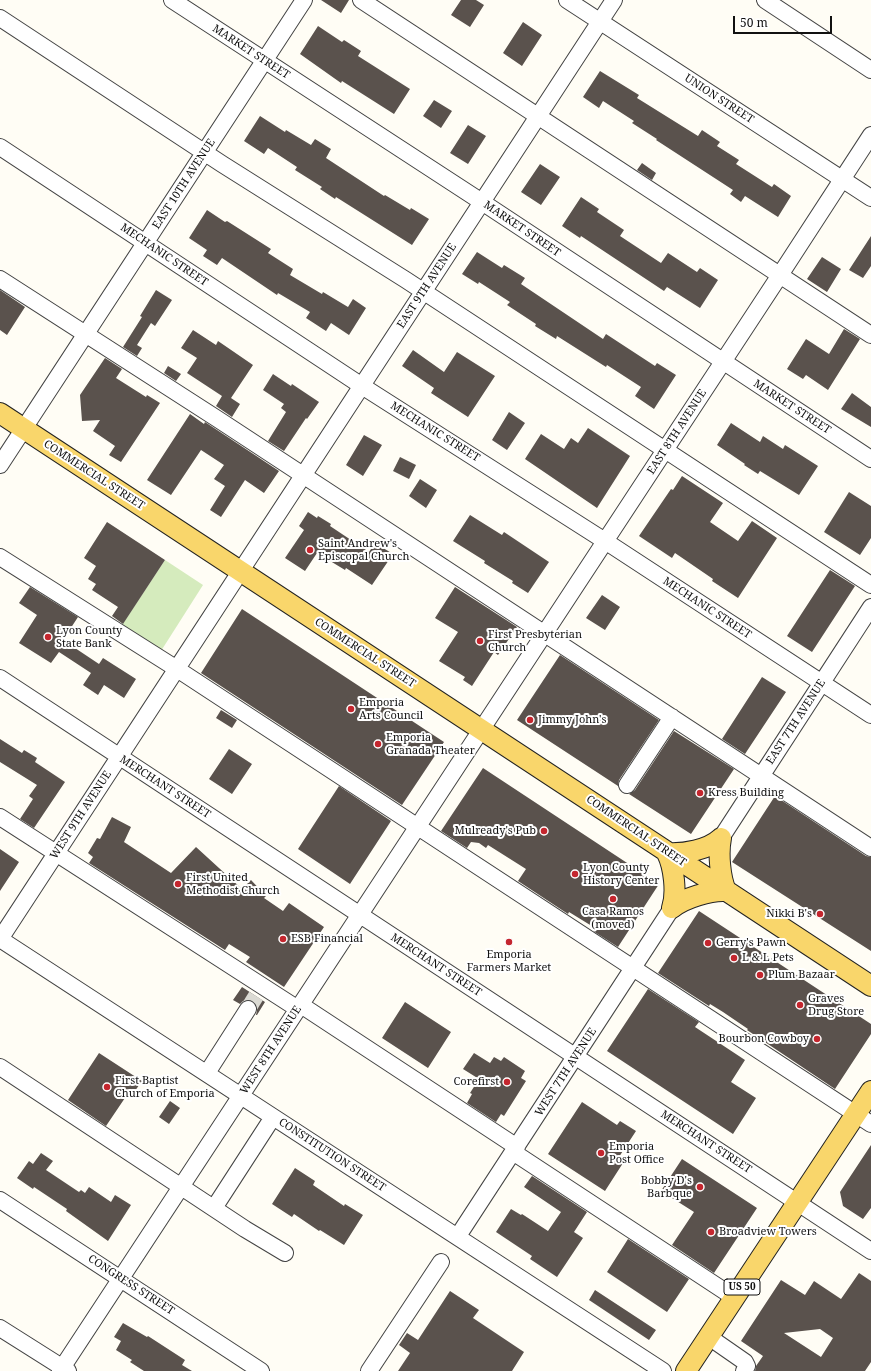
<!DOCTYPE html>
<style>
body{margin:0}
#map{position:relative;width:871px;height:1371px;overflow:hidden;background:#fffdf5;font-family:"Noto Serif",serif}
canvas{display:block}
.scale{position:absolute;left:733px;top:16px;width:99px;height:18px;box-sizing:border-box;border:2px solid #111;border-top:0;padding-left:5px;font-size:12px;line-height:14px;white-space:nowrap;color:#111;-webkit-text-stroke:3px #fff;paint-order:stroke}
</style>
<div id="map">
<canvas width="871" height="1371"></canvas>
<div class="scale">50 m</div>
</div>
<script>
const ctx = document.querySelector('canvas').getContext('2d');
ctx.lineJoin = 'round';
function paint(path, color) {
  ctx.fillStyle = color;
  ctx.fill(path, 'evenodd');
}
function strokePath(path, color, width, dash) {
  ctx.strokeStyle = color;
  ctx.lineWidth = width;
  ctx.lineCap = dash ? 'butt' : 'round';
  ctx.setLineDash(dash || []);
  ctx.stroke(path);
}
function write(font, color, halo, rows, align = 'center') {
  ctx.font = font + ' "Noto Serif",serif';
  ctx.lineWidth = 4;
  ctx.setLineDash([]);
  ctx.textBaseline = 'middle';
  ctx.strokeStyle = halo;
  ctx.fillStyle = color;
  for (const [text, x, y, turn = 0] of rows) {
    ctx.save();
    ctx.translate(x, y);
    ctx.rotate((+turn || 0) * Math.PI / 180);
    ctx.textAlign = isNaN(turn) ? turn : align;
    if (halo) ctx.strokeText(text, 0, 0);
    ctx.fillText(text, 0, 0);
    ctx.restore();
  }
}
const green = new Path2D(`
 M165,560l38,25 -42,66 -39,-26z`);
const building = new Path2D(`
 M321,0h28l-8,13z
 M461,0h15l8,5 -14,22 -19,-12z
 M523,22l19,13 -20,31 -19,-13z
 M318,26l24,16 2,-2 17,11 -3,5 52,33 -16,25 -52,-33 -1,2 -41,-29z
 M600,71l39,24 -2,3 61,38 4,-6 18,12 -3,4 22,14 -3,4 36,23 2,-3 17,12 -13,21 -33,-21 -4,6 -11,-8 3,-4 -77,-50 1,-1 -25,-16 2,-2 -31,-20 -4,7 -16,-11z
 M434,100l18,11 -11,17 -18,-12z
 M260,116l25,16 1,-2 25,15 4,-6 16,10 -5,9 58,38 1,-1 25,15 1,-2 18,11 -17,26 -76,-48 -1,2 -15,-10 2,-2 -27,-17 2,-3 -29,-19 -4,6 -20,-13z
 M468,125l18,11 -18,28 -18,-11z
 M642,163l14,10 -4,7 -15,-10z
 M540,164l20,13 -19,28 -20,-13z
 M581,197l18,12 -2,3 27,18 -4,6 41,27 7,-10 29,19 3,-4 18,12 -18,28 -33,-21 -3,4 -83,-55 -1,2 -18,-12z
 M207,210l18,12 2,-1 44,28 -3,4 25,16 -3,6 32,19 1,-2 25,15 5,-8 13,9 -17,27 -18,-12 -5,8 -20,-13 4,-6 -32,-19 -1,2 -55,-37 -5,7 -14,-9 4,-6 -18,-12z
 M871,236v30l-8,12 -14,-8z
 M477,252l25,16 2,-3 21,13 -4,6 82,55 3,-5 49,32 2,-3 19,12 -22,34 -19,-13 6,-9 -34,-22 -1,2 -49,-31 -1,3 -21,-13 1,-2 -29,-19 3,-3 -31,-20 -1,2 -16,-10z
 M822,257l19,12 -14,23 -20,-13z
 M0,290l25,17 -18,28 -7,-5z
 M156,290l16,10 -17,26 -4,-3 -14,22 5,3 -5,8 -14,-9 19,-30 -2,-1z
 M844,329l16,10 -32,51 -22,-15 -3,4 -16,-10 19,-30 23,15z
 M193,330l23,15 2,-4 35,24 -22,33 9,6 -8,13 -16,-11 6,-10 -35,-23 10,-15 -16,-10z
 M413,350l31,22 13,-20 38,24 -27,41 -37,-24 3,-5 -32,-22z
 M105,358l17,11 -6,9 30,19 1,-2 13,8 -39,59 -12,-7 6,-9 -22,-15 7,-11 -18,1 -2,-26z
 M168,366l13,8 -5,7 -12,-8z
 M273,374l18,12 1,-2 27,18 -12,17 -1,-1 -22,33 -16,-10 18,-29 -5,-4 3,-4 -21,-14z
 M852,393l19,14v20l-30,-18z
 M509,412l16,11 -18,27 -15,-10z
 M190,414l14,10 1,-2 74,49 -15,22 -19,-13 -24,37 -11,-7 15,-24 -11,-7 10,-14 -23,-15 -30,45 -24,-15z
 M731,423l29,19 3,-6 20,13 2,-4 33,21 -19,29 -39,-24 -2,3 -14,-9 1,-1 -28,-19z
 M588,428l42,28 -33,52 -72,-49 16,-25 23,15 7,-11 7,5z
 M364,435l18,10 -19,31 -17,-11z
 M400,457l16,8 -7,14 -16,-8z
 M682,476l41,27 -13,19 28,19 14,-20 25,17 -39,60 -26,-17 1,-2 -38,-26 -3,5 -33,-22 32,-47 2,1z
 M420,479l17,11 -11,18 -17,-12z
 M849,492l22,14v32l-11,17 -36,-23z
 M308,512l9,6 1,-2 13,8 -1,2 39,26 6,-9 18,11 -21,31 -26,-17 -1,2 -28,-17 -12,18 -20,-13 19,-28 -5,-4z
 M470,515l32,20 2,-3 45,30 -21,31 -16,-10 1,-2 -29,-18 1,-2 -32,-20z
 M107,522l58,38 -42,64 -11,-8 6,-9 -26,-17 4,-6 -8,-5 8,-13 -12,-8z
 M830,570l25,16 -43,66 -25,-16z
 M30,587l48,30 -15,23 36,24 4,-6 33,21 -12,19 -20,-13 -6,10 -15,-10 8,-12 -32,-21 -8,11 -32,-20 18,-28 -18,-12z
 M455,587l62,40 -19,28 -4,-3 -22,34 -9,-6 2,-3 -26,-16 19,-29 -23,-14z
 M602,595l18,12 -15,23 -19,-12z
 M242,609l202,133 -42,63 -201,-132z
 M560,655l99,65 -40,60 -1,6 -101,-66z
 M762,677l24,15 -41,62 -23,-15z
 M221,710l16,10 -5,8 -16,-10z
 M674,731l60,38 -43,65 -62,-40 6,-4z
 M0,739l22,14 2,-3 13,8 -2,4 30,20 -31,46 -14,-9 13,-20 -4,-3 8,-11 -37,-23z
 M229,749l23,15 -20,30 -23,-15z
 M483,768l176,116 -41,63 -25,-16 2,-3 -26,-16 -1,2 -50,-33 8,-12 -38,-24 -2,3 -7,-5 -8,-1 -4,6 -26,-17z
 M339,786l52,35 -41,63 -52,-35z
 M775,796l91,60 5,1v94l-139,-89z
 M112,817l19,10 -7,15 47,31 25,-26 46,42 9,-9 15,16 -2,2 19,13 6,-8 35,24 -40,60 -38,-25 4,-5 -21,-13 -4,6 -136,-87 4,-6 -5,-4 9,-15 3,1z
 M0,849l19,13 -19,29z
 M699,911l172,113v10l-36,55 -88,-59 1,-1 -25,-17 -13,-8 -1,2 -51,-33z
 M242,987l23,15 -8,13h-1l1,-5v-5l-4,-4 -5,-1 -5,1 -3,3 -7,-4z
 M648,989l51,33 -4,5 50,33 -14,22 25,16 -23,36 -126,-83z
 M405,1002l46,30 -23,36 -46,-30z
 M99,1053l43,28 -10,14 -3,-3 -23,34 -38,-26z
 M474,1053l16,10 4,-6 7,4 3,-4 21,14 -4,7 5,3 -22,35 -3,-2 -5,8 -29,-19 5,-9 -2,-1 9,-14 -16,-10z
 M170,1101l10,7 -11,16 -10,-7z
 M582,1102l35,23 3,-4 16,10 -19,29 6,3 -18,28 -57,-37z
 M871,1145v63l-8,11 -20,-13 -3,-14z
 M41,1153l12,8 -7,9 33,22 2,-2 4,3 4,-6 22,15 4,-7 16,10 -23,36 -42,-30 1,-2 -33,-22 -1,2 -16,-11 12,-17 4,3z
 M682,1159l75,49 -43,65 -42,-28 22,-33 -33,-21z
 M295,1168l20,13 -2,4 31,21 1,-2 18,11 -19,30 -24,-15 -1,1 -25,-17 -2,3 -20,-13z
 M532,1176l55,36 -13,20 9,6 -26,39 -27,-18 2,-3 -36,-24 15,-23 10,6 1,-1 26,17 13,-19 -37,-25z
 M628,1239l61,40 -22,33 -60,-40z
 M859,1273l12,8v81l-6,9h-110l1,-5 7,-10 -22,-15 40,-61 24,15 9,-14 27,18zM820,1329l13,9 -12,19 -37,-24z
 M595,1290l61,40 -7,10 -60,-40z
 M450,1291l29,19 -6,8 51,34 -12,19h-114l12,-18 -11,-8 8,-12 11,7z
 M123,1323l24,14 1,-1 37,24 -3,5 10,6h-48l-14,-9 2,-2 -16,-10 5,-9 -7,-4z`);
const minorTunnel = new Path2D(`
 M248,1009l8,-13`);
const minor = new Path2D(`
 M172,0l310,202 389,257
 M361,0l510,335
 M567,0l304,198
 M765,0l106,70
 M0,18l222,146 184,116 465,305
 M0,147l362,239 243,155 266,174
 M0,279l216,139 655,430
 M0,465l304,-465
 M0,557l177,112 694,455
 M0,678l871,573
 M627,785l45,-68
 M0,817l298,192
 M721,838l150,-231
 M0,939l614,-939
 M0,939l663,432
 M301,1005l216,142
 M0,1067l245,162 40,24
 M207,1073l41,-64
 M513,1152l222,146
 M0,1200l261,171
 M214,1208l59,-91
 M458,1236l214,-328
 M0,1328l68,43
 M709,1337l36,25 2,4 -3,5
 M60,1371l720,-1096 91,-140
 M369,1371l72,-109`);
const major = new Path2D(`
 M0,413l871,573
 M672,908c5,-15 2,-41 -5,-55 17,1 41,-3 54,-15
 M672,908c12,-10 39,-18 54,-17 -6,-14 -8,-38 -5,-53
 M686,1371l185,-280`);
const markers = [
 [310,550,4,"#c4262e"],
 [48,637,4,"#c4262e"],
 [480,641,4,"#c4262e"],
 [351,709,4,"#c4262e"],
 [530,720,4,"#c4262e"],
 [378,744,4,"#c4262e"],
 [700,793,4,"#c4262e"],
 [544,831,4,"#c4262e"],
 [575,874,4,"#c4262e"],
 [178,884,4,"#c4262e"],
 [613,899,4,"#c4262e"],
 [820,914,4,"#c4262e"],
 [283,939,4,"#c4262e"],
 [509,942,4,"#c4262e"],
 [708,943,4,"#c4262e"],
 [734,958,4,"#c4262e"],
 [760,975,4,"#c4262e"],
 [800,1005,4,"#c4262e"],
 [817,1039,4,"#c4262e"],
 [507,1082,4,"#c4262e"],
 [107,1087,4,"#c4262e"],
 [601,1153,4,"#c4262e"],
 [700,1187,4,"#c4262e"],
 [711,1232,4,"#c4262e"]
];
const shields = [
 [742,1287,36]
];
const shieldNames = [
 ["US 50",742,1287]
];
const streetNames = [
 ["MARKET STREET",251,52,33],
 ["UNION STREET",719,99,33],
 ["EAST 10TH AVENUE",184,184,-57],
 ["MARKET STREET",522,229,34],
 ["MECHANIC STREET",164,255,34],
 ["EAST 9TH AVENUE",427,286,-57],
 ["MARKET STREET",792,407,33],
 ["MECHANIC STREET",435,432,32],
 ["EAST 8TH AVENUE",677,432,-57],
 ["COMMERCIAL STREET",94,475,33],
 ["MECHANIC STREET",707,608,33],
 ["COMMERCIAL STREET",365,653,33],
 ["EAST 7TH AVENUE",796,722,-57],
 ["MERCHANT STREET",165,787,33],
 ["WEST 9TH AVENUE",81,815,-57],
 ["COMMERCIAL STREET",636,831,34],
 ["MERCHANT STREET",436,965,33],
 ["WEST 8TH AVENUE",271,1050,-57],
 ["WEST 7TH AVENUE",566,1072,-57],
 ["MERCHANT STREET",706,1142,33],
 ["CONSTITUTION STREET",332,1155,33],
 ["CONGRESS STREET",131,1285,33]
];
const poiNames = [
 ["Saint Andrew's",318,544],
 ["Episcopal Church",318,557],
 ["Lyon County",56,631],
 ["State Bank",56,644],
 ["First Presbyterian",488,635],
 ["Church",488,648],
 ["Emporia",359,703],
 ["Arts Council",359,716],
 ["Jimmy John's",538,720],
 ["Emporia",386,738],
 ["Granada Theater",386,751],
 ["Kress Building",708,793],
 ["Mulready's Pub",536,831,"right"],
 ["Lyon County",583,868],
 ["History Center",583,881],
 ["First United",186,878],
 ["Methodist Church",186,891],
 ["Casa Ramos",613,912,"center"],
 ["(moved)",613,925,"center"],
 ["Nikki B's",812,914,"right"],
 ["ESB Financial",291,939],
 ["Gerry's Pawn",716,943],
 ["Emporia",509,955,"center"],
 ["Farmers Market",509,968,"center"],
 ["L & L Pets",742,958],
 ["Plum Bazaar",768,975],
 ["Graves",808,999],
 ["Drug Store",808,1012],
 ["Bourbon Cowboy",809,1039,"right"],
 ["First Baptist",115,1081],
 ["Church of Emporia",115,1094],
 ["Corefirst",499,1082,"right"],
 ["Emporia",609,1147],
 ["Post Office",609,1160],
 ["Bobby D's",692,1181,"right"],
 ["Barbque",692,1194,"right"],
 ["Broadview Towers",719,1232]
];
paint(green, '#d5ebbd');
paint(building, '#5a524d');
strokePath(minorTunnel, '#dbdad3', 16, [16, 8]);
strokePath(minor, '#444', 18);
strokePath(major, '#222', 22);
strokePath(minor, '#fff', 16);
strokePath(major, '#f9d66b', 20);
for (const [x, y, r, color] of markers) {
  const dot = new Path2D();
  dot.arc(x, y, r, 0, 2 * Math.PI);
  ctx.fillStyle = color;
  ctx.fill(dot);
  strokePath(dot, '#fff', 1.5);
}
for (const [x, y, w] of shields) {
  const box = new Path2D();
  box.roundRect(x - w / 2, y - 8, w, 16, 3);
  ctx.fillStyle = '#fff';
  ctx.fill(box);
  strokePath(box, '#111', 1);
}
write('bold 10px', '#111', null, shieldNames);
write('11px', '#111', '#fff', streetNames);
write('11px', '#111', '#fff', poiNames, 'left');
</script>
